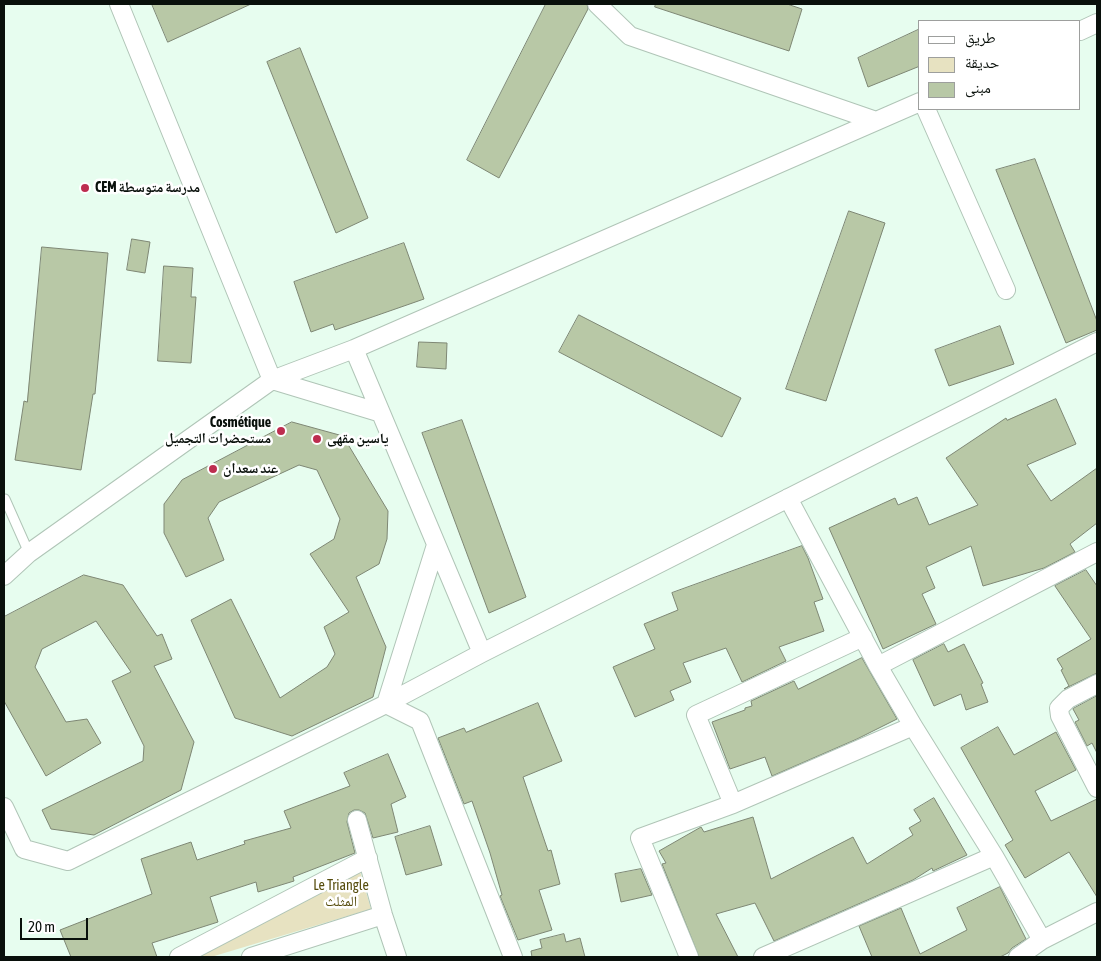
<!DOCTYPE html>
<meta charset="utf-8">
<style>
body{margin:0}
#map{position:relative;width:1101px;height:961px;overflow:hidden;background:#e7fdef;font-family:"Asap Condensed","Noto Naskh Arabic",sans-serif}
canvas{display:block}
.frame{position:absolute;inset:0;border:5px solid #09100b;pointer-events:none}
.legend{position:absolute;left:918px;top:20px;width:162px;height:90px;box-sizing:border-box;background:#fff;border:1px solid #9d9f9d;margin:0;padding:6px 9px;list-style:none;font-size:15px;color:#09100b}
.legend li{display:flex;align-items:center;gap:10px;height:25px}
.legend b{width:25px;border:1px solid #9d9f9d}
.scale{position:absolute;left:20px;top:918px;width:68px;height:22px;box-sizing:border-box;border:2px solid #09100b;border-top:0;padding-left:6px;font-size:15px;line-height:18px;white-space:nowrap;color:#09100b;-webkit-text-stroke:4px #fff;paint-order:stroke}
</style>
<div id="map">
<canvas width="1101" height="961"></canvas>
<div class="frame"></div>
<ul class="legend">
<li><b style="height:6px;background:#fff"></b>طريق</li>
<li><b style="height:14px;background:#e7e2c1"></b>حديقة</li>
<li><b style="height:14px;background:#b8c8a6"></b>مبنى</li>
</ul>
<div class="scale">20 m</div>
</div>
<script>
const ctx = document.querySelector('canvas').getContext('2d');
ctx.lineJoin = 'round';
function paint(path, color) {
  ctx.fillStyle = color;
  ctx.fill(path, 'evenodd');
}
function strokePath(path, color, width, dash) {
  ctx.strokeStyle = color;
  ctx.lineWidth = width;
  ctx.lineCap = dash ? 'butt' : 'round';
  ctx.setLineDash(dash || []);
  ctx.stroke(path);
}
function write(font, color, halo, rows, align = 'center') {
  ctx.font = font + ' "Asap Condensed","Noto Naskh Arabic",sans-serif';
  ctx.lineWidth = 5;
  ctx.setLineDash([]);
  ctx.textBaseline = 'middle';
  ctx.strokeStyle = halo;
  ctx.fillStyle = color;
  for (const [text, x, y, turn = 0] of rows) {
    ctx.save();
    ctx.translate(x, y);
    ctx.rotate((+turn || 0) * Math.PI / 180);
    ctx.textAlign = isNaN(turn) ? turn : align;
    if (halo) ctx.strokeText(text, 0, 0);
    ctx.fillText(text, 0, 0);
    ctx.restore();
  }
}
const green = new Path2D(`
 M357,861l14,48 -160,48h-35z`);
const building = new Path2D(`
 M152,4h99l-83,38z
 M546,4h41l1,5 -89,169 -32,-18z
 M656,4h131l15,5 -13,42 -134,-44z
 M920,29v37l-52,21 -10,-29z
 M300,48l68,170 -32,15 -69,-171z
 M1035,159l62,162v9l-31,13 -70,-173z
 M849,211l36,12 -59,178 -40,-12z
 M132,239l18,3 -5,31 -18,-3z
 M404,243l20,56 -89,31 -2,-6 -22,8 -17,-50z
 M42,247l66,6 -13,141h-2l-12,76 -66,-10 9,-59 3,1z
 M164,266l29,2 -2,29h5l-5,66 -33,-2z
 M579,315l162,83 -19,39 -163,-85z
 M1000,326l14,38 -65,22 -14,-36z
 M419,342l28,1 -1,26 -29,-2z
 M1056,399l20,45 -49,21 24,36 46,-33v55l-27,21 5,8 -31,16 -61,18 -12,-40 -45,21 9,21 -13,6 14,30 -53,25 -54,-121 66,-30 3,7 19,-8 12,28 49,-20 -32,-47 60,-40 1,2z
 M462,420l64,177 -37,16 -67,-180z
 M292,422l51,14 45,75 -1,28 -8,25 -23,13 30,70 -13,50 -81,39 -57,-18 -44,-98 40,-21 49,99 47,-31 8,-13 -11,-27 25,-15 -39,-58 24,-15 6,-20 -23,-49 -18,-5 -80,37 -11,16 16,42 -38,17 -22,-44v-29l18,-24z
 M802,546l6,12 15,41 -9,3 10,29 -45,16 7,14 -44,21 -16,-34 -43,15 8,19 -21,9 4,9 -39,17 -22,-50 42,-18 -11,-25 34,-14 -6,-17z
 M1086,570l11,16v87l-33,16 5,-3 -8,-16 2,-1 -6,-10 34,-20 -36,-53z
 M84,575l39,10 34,51 5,-2 10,25 -18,7 40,76 -13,48 -87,45 -43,-6 -9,-19 101,-49 1,-15 -32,-65 19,-9 -35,-51 -54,28 -7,18 31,55 21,-3 14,24 -55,33 -42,-75v-84z
 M944,644l4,8 16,-8 19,39 -2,1 7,18 -22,8 -5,-16 -27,12 -21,-46z
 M862,658l35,61 -40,20 -85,37 -7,-19 -35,12 -18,-47 33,-12v-2l7,-2 -1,-5 43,-20 4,8z
 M1097,696v57l-5,-10 -5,3 -12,-24 4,-2 -6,-11z
 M538,703l24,58 -39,16 25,74 3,-1 9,34 -21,6 13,40 -34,10 -18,-44 2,-1 -12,-42 -18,-52 -8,3 -26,-66 26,-10 2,4z
 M998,727l16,28 42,-23 20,38 -41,21 16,30 46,-22v98l-28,-45 -44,26 -20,-33 8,-5 -52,-92z
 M388,754l18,43 -15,7 7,28 -25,6 -8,-25 -6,-3h-5l-5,3 -2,9 8,31 -62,24 1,4 -36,11 -2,-10 -46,15 8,25 -66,21 5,14h-86l-11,-27 92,-36 -11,-35 50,-17 6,18 48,-16 -1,-3 47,-13 -7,-17 66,-25 -6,-13z
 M934,798l33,57 -34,16 -1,-3 -19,12 -139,61 -19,-38 -39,11 22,43h-39l-37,-93 4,-1 -7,-12 42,-24 3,5 49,-15 18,62 82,-42 14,27 46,-29 -4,-7 12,-7 -7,-11z
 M430,826l12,39 -36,10 -11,-38z
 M641,869l11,26 -31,7 -6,-28z
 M1000,887l26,52 -14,9 -4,5 -8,4h-128l-13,-31 42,-18 19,46 47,-24 -10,-22z
 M564,934l2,8 14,-4 5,19h-53l-1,-6 11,-3 -2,-8z`);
const service = new Path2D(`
 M5,499l24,54`);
const minor = new Path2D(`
 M119,4l153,376 109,33
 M597,4l33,32 246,85
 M1080,31l17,-8
 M926,109l80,181
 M354,349l128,304
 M788,498l90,168 35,60 81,130 48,84
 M4,576l25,-23 243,-173 82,-31 566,-247
 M878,666l219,-114
 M1097,684l-29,15 -9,9 1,8 37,72
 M386,704l96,-51 615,-311
 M386,704l50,-159
 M733,804l-37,-89 167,-78
 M4,807l20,42 44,12 318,-157 34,17 93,236
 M357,820l26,95 14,42
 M179,957l189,-99
 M251,957l132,-42
 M689,957l-49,-119 93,-34 180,-78
 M763,957l231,-101
 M1018,957l24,-17 55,-28`);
const markers = [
 [85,188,5,"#bd2d4f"],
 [281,431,5,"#bd2d4f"],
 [317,439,5,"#bd2d4f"],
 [213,469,5,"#bd2d4f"]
];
const poiNames = [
 ["CEM مدرسة متوسطة",95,188],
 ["Cosmétique",271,423,"right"],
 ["مستحضرات التجميل",271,439,"right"],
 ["ياسين مقهى",327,439],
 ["عند سعدان",223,469]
];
const parkNames = [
 ["Le Triangle",341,886],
 ["المثلث",341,902]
];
paint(green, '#e7e2c1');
paint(building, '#b8c8a6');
strokePath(building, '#7e8774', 1);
strokePath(service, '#b0c5b7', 11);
strokePath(minor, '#b0c5b7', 20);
strokePath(service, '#fff', 9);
strokePath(minor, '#fff', 18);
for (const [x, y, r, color] of markers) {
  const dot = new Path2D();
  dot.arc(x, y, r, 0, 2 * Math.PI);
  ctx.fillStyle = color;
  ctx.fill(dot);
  strokePath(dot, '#fff', 2);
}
write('bold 14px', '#09100b', '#fff', poiNames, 'left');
write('14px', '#564c0c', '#fff', parkNames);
</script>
